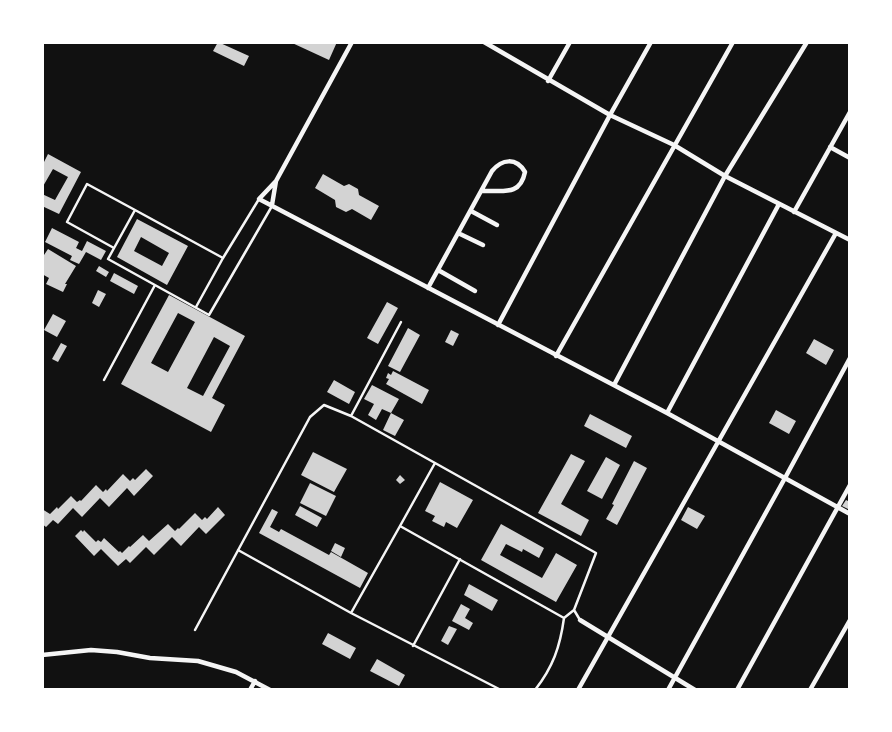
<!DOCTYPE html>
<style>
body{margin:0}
#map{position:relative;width:892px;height:732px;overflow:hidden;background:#111;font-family:"Times New Roman",serif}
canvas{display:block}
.frame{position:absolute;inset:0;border:44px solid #fff;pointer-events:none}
</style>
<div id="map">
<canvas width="892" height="732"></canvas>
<div class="frame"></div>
</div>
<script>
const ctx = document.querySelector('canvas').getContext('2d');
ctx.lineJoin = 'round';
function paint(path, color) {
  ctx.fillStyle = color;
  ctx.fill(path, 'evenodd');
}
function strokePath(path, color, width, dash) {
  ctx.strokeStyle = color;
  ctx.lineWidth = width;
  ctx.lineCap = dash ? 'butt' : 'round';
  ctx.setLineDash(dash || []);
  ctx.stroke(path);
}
const building = new Path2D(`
 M218,42l31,14 -5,10 -31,-15z
 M290,42h47l-8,18z
 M48,154l33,18 -22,42 -17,-8v-12l13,6 13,-23 -15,-8 -11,19v-22z
 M323,174l21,12 5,-2 9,5 1,6 20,11 -8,14 -19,-11 -6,3 -10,-5 -1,-7 -20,-12z
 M137,219l51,27 -21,39 -50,-28zM141,237l28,16 -7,13 -28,-15z
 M52,228l27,14 -3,6 6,3 5,-10 19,10 -5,9 -15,-8 -7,12 -9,-4 2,-4 -27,-14z
 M48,249l28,17 -11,18h2l-4,8 -17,-8 3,-6 -7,-4v-16z
 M99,266l10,6 -3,5 -10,-6z
 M114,273l24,13 -4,8 -24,-13z
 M98,290l8,4 -7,13 -7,-4z
 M169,295l76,41 -33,62 13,7 -14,27 -90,-48zM178,313l17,9 -27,50 -17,-9zM214,337l16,9 -27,50 -16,-8z
 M387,302l11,6 -20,36 -11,-6z
 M53,314l13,7 -9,16 -13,-7z
 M408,328l12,7 -20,37 -12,-6z
 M451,330l8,4 -6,12 -8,-4z
 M814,339l20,11 -8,15 -20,-12z
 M61,343l6,3 -9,16 -6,-3z
 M393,371l36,19 -7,14 -36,-20 3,-5 -3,-1 2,-5 3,2z
 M334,380l21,12 -6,12 -22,-12z
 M372,385l27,14 -8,14 -9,-4 -6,11 -8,-5 6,-11 -10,-5z
 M776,410l20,11 -7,13 -20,-11z
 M391,413l13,7 -9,16 -12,-6z
 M590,414l42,22 -6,12 -42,-22z
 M313,452l34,17 -13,23 -33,-17z
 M571,454l14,7 -24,43 28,16 -8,16 -43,-23z
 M606,457l14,8 -18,34 -15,-8z
 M634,461l13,7 -30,57 -11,-6 8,-14 -2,-1z
 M146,469l7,7 -19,20 -7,-8 -18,19 -9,-9 -18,19 -9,-9 -15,16 -5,-4 -7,7 -4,-3v-15l8,5 7,-7 1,2 13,-13 6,6 3,-2 1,1 15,-16 7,7 3,-3 1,2 16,-17 7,7 3,-3 2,2z
 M400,475l5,5 -5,4 -4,-4z
 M440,482l33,18 -16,28 -11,-6 -2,5 -12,-6 3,-5 -10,-5z
 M310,483l26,13 -10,20 -26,-13z
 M846,500l4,2v8l-8,-4z
 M300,506l22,12 -5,9 -22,-12z
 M218,507l7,8 -19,19 -7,-7 -18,19 -9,-9 -18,18 -8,-8 -16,16 -4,-4 -8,7 -17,-17 -7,7 -19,-20 6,-6 2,2 1,-2 12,12 2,-2 3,2 3,-4 15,14 1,-1 2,2 7,-7 1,1 13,-12 6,6 19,-17 7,7 3,-3 1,1 16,-16 7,7 3,-3 2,2z
 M688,507l17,9 -8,13 -16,-9z
 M272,509l6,3 -8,15 9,5 2,-3 48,26 2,-3 37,21 -8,15 -101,-55z
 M501,524l43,24 -5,10 -16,-9 -1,3 -16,-8 -6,11 42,23 14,-25 21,12 -21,37 -75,-42z
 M335,543l10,5 -4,9 -10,-6z
 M469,584l29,16 -6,11 -28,-16z
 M461,604l9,5 -5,9 8,5 -4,7 -17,-9z
 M449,626l8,3 -9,16 -7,-4z
 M328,633l28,15 -6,11 -28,-15z
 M377,659l28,16 -6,11 -29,-15z`);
const service = new Path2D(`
 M74,42h11
 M114,248l-47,-26 20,-38 48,26
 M223,258l-88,-48 -27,49 101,56 63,-109
 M196,307l27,-49 36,-59
 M104,380l51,-95
 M351,416l50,-94
 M400,526l35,-63
 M238,550l113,63 150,77
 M574,610l6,10
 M351,613l49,-87 164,92c-4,29 -11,49 -29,72
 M195,630l115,-213 14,-12 27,11 245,137 -22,57 -10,8
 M413,646l47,-87`);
const minor = new Path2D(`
 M352,42l-76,139 -17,18 408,214 183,101
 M484,42l126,73 64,30 51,31 125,64
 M548,81l22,-39
 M830,147l20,11
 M272,205l4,-24
 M471,211l26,14
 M794,212l56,-100
 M458,233l25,12
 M438,270l37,21
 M428,288l64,-117c10,-12 24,-14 33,1 -5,25 -23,18 -43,19
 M498,325l112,-210 41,-73
 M556,356l177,-314
 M614,385l111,-209 82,-134
 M667,413l112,-209
 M580,620l115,70
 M42,655l49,-5 26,2 33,6 48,3 38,11 34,18
 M250,690l5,-9
 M578,690l258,-457
 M668,690l117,-212 65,-120
 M737,690l113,-205
 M810,690l40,-70`);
paint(building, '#d3d3d3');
strokePath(service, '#f5f5f5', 2.5);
strokePath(minor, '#f5f5f5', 4.5);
</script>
